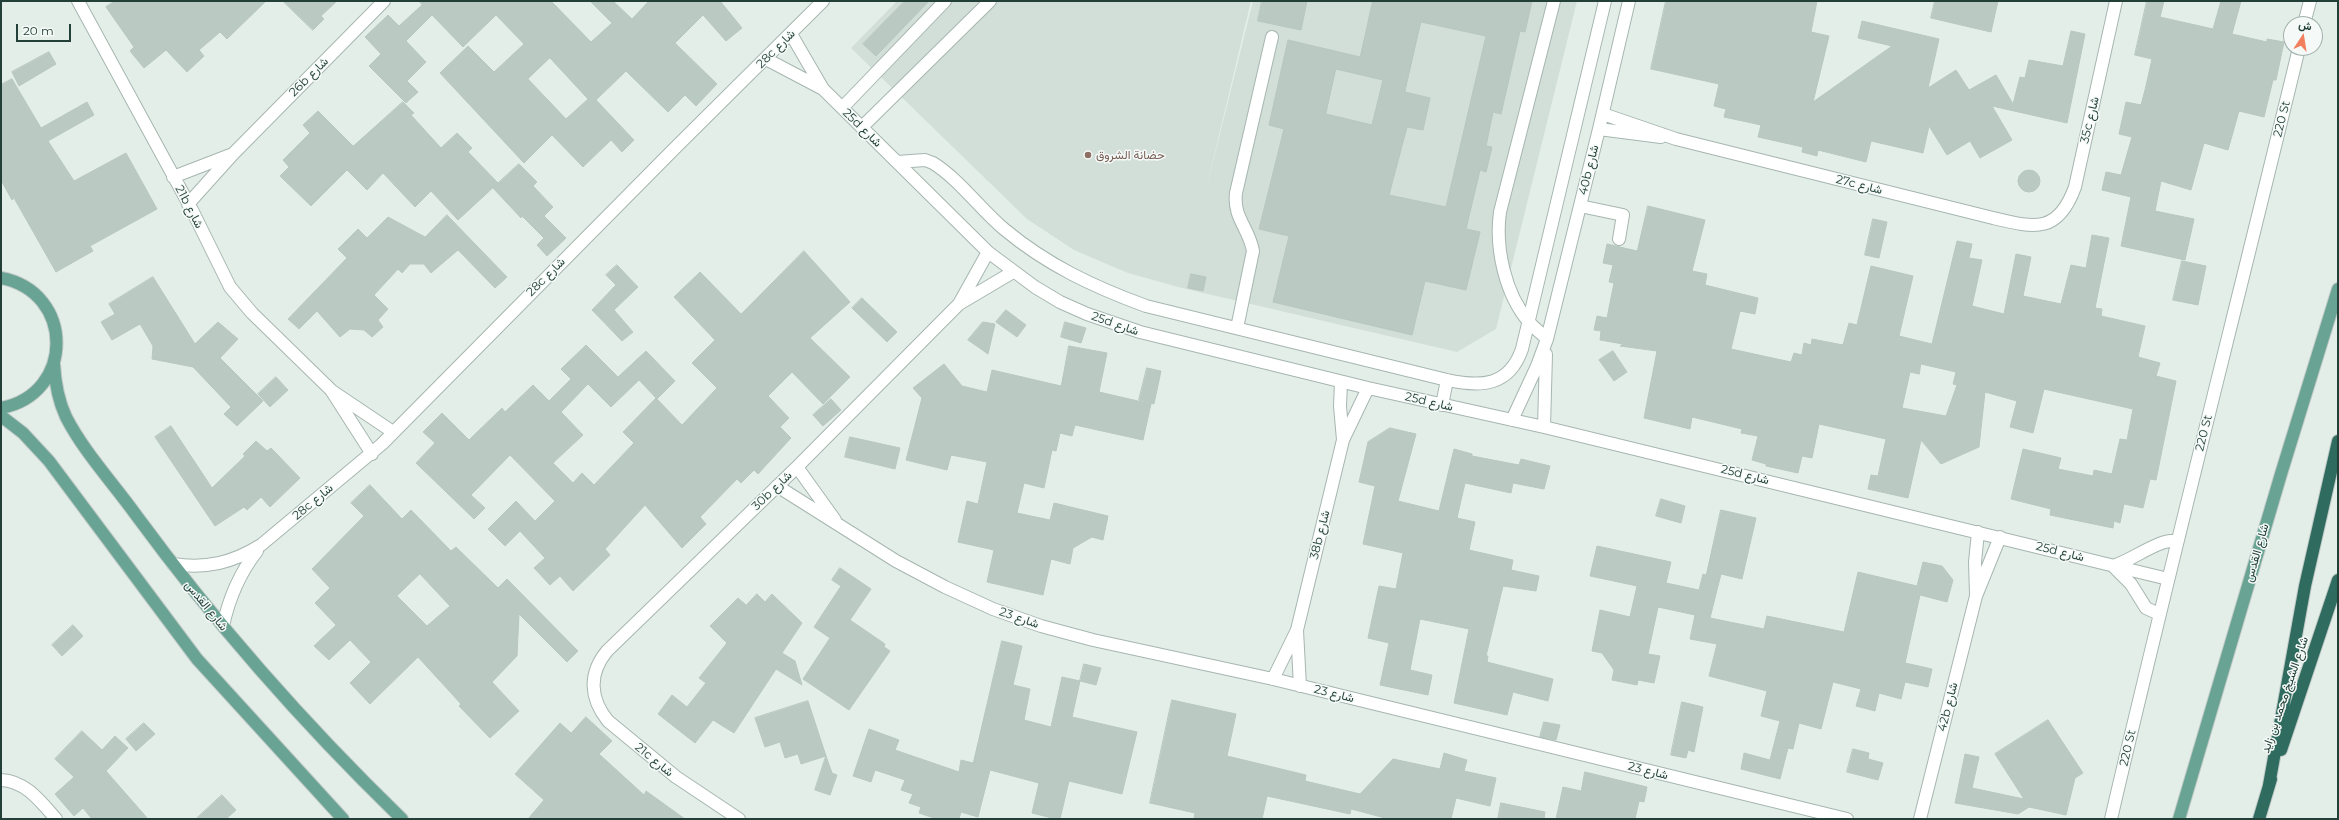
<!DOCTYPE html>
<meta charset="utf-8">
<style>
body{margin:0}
#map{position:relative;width:2339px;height:820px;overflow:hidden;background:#e4eee9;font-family:Montserrat,Vazirmatn,sans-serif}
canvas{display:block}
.frame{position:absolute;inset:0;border:2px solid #234038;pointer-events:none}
.north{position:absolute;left:2283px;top:16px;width:40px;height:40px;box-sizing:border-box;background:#f5faf8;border:1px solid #a1b0ab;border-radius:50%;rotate:12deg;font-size:11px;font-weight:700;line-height:16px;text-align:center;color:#234038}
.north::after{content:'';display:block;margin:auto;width:14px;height:18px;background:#f2805e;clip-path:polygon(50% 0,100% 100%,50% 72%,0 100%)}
.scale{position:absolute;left:16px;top:24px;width:55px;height:18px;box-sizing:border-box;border:2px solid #234038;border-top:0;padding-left:5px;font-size:12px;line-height:14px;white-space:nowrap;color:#234038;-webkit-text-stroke:3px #f5faf8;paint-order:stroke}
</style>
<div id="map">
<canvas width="2339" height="820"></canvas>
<div class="frame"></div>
<div class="north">ش</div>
<div class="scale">20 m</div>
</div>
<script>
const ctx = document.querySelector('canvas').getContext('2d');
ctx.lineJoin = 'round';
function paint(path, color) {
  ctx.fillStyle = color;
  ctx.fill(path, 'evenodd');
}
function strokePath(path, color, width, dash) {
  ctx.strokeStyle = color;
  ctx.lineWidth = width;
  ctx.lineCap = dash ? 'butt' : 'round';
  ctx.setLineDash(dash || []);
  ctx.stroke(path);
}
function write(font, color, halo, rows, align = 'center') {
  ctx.font = font + ' Montserrat,Vazirmatn,sans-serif';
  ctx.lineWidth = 3;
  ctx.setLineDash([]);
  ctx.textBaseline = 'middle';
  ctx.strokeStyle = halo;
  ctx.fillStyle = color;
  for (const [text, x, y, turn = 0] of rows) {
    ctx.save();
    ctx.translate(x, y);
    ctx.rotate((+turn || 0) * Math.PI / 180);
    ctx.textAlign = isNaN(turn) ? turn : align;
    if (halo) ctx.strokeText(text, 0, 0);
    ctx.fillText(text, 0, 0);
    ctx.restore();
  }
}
const built = new Path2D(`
 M897,1h354l-47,197 49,-197h324l-81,328 -39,23 -275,-64 -54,-15 -54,-23 -47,-31 -176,-171z`);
const building = new Path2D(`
 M115,1h151l-39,38 -7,-7 -21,18 5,6 -17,16 -21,-22 -22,18 -14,-17 4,-4 -28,-40z
 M283,1h54l-16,15 3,3 -11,11z
 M419,1h132l40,41 21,-19 -22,-22h23l19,18 17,-18h71l22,27 -16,13 -23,-26 -28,28 42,41 -21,22 -11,-11 -17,17 -42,-41 -30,29 38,40 -12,12 -11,-12 -28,27 -31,-32 -28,28 -84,-90 28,-27 26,26 30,-28 -28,-29 -33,32 -31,-32 -26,26 20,21 -19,19 11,11 -12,11 -37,-37 12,-12 -16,-17 23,-22 11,11 23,-21zM550,58l38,41 -22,20 -38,-40z
 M905,1h24l-53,55 -13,-12z
 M1262,1h45l-6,29 -43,-9z
 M1373,1h159l-7,31 -5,-1 -19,83 -8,-2 -7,34 6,1 -6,25 -6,-2 -14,59 14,3 -14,58 -41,-9 -13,54 -139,-33 16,-66 -30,-7 25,-100 -15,-4 19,-85 72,17zM1421,22l65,14 -40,171 -57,-12 18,-68 16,3 7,-32 -25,-6zM1336,69l47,11 -11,45 -46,-11z
 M1666,1h151l-6,31 18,4 -16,66 79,-56 -34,-8 4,-17 77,18 -11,49 28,-18 13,20 27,-15 17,29 7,-27 5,1 4,-18 34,6 8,-35 14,3 -18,89 -75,-17 20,34 -32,18 -10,-17 -23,14 -18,-29 -6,27 -52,-12 -5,21 -48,-12 -1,6 -15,-4 1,-5 -45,-10 3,-12 -37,-8 2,-8 -12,-3 5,-22 -68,-15z
 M1935,1h63l-7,31 -60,-14z
 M2147,1h17l-4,16 53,12 8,-28h20l-9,33 35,8v-3l17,3 -8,38h-3l-9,37 -25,-6 -11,39 -24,-7 -13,47 -30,-9 -6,30 39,8 -9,41 -64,-14 10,-49 -29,-7 4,-18 15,3 11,-38 -13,-3 7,-32 15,3 4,-15 7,-31 -17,-4z
 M49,52l7,12 -37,22 -7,-14z
 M12,79l29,49 46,-26 7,13 -46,26 26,40 52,-28 31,56 -67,37 3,5 -37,21 -42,-74 -2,2 -11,-20v-95z
 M403,102l11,11 -3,2 30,33 16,-15 15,15 -4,4 30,31 -40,37 -27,-29 -16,16 -32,-34 -16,17 -20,-20 -36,36 -31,-30 9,-9 -6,-7 27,-27 -7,-8 15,-14 35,35z
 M519,164l18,18 -4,4 20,21 -9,9 22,22 -19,18 -10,-11 7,-7 -22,-22 -1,2 -28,-30z
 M2018 181a11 11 0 1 1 22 0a11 11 0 1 1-22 0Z
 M1648,206l57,14 -13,51 15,3 -2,11 53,13 -3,16 -15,-3 -9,38 60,13 3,-9 8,2 2,-12 7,2 1,-6 31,6 6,-22 8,2 14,-59 42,10 -14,60 33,8 25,-103 15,3 -3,14 13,2 -10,46 32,8 12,-60 15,3 -8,39 38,8 10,-39 15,3 6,-33 17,3 -14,70 7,1 -1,7 44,10 -7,31 22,6 -4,13 20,5 -20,99 -6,-1 -7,29 -19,-4 -4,19 -6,-2 -1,7 -63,-13 1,-6 -40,-10 12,-50 38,9 -3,11 35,7 1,-6 18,4 8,-35 7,1 6,-31 -89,-20 -11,44 -23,-6 7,-26 -32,-9 -6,55 -38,17 -20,-24 -13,58 -40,-9 3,-14 7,1 8,-37 -67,-15 -7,34 -10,-2 -4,17 -32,-7v-2l-14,-4 6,-24 -17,-3 1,-4 -50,-12 -2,12 -46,-11 13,-67 -37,-5 3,-2 -23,-4 1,-9 -7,-1 3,-14 10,2 7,-35 -5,-1 4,-17 -10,-2 4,-19 30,7zM1921,364l35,8 -3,12 4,1 -11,31 -44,-8 8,-36 9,2z
 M447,215l60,62 -12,11 -37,-38 -27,23 -7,-9h-14l-8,9 -4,-4 -24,26 14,14 -10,11 5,7 -11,10 -8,-7 -14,-1 -10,8 -23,-26 -18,18 -11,-10 59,-61 -9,-9 20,-20 9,9 21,-21 37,20z
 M1873,219l14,3 -8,36 -14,-3z
 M804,251l46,51 -40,36 40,39 -27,27 -31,-32 -24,24 21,22 -9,9 11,11 -33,36 -4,-4 -13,13 -4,-4 -37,38 6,7 -24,24 -37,-43 -40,44 5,6 -37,36 -13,-15 -10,9 -16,-17 11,-10 -25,-27 -15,15 -17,-17 28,-28 19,20 20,-20 -45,-46 -39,40 14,13 -11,11 -58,-56 19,-20 -12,-11 19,-19 27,27 33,-32 3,4 28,-27 16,16 22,-22 -10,-10 25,-24 32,32 28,-26 29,30 -18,18 -18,-19 -28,27 -23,-23 -27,28 22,23 -30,28 20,20 9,-10 12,12 40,-42 -11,-11 33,-34 26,27 35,-37 -25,-25 23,-23 -41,-43 26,-25 41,42z
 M2182,261l24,5 -8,39 -25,-5z
 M617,265l21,22 -24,23 19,22 -11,9 -30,-31 24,-25 -10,-10z
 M1191,274l15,3 -3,14 -15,-3z
 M153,277l42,67 23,-22 20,17 -18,19 43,43 -26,25 -13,-12 7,-7 -38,-40 -41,-8 1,-13 -13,-22 -28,16 -11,-18 14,-8 -6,-10z
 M862,298l35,34 -10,10 -35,-34z
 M1006,310l20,15 -9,12 -21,-15z
 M983,322l12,2 -7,30 -20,-14z
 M1065,322l21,6 -5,15 -20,-6z
 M1069,346l38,7 -8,39 52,12 -8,36 -68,-15 -3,11 -12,-3 -4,18 -4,-1 -8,38 -20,-5 -7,30 33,7 4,-17 54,13 -5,24 -11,-3 -19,11 -3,16 -19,-5 -8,36 -56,-13 7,-32 -36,-8 9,-41 11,3 9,-42 -36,-7 -4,15 -41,-10 16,-62 -9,-10 31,-24 18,22 25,6 5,-22 69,16z
 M1613,351l14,21 -13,9 -15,-21z
 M1147,368l14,3 -7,33 -15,-4z
 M276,377l12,13 -18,17 -12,-13z
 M831,399l10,11 -18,16 -10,-11z
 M171,426l41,62 33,-32 -2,-2 13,-13 11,10 4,-3 29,30 -30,29 -9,-10 -14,13 -3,-3 -29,19 -60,-89z
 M1390,428l26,6 -18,67 41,10 15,-62 18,5v2l47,9 2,-6 29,7 -6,23 -31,-6 -2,10 -46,-10 -8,35 18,4 -6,28 44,10 -2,10 28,6 -3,15 -33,-5 -17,70h2l-1,6 66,17 -5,22 -35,-9 -6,23 -53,-12 15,-74 -49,-10 -10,51 22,5 -4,20 -48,-10 9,-42 -21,-5 11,-52 17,3 7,-36 -40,-9 12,-58 -16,-4 9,-40z
 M850,437l50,11 -5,21 -50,-12z
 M370,485l32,34 9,-9 40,41 5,-4 42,41 9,-9 71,72 -11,11 -48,-48 -2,42 -25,26 27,29 -29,27 -31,-32 2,-2 -43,-47 -48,47 -20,-21 21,-21 -21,-22 -21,20 -15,-14 22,-21 -21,-22 15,-15 -18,-19 52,-53 -13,-13zM420,574l30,32 -23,20 -30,-30z
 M1661,499l24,7 -4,17 -25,-7z
 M1721,510l35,8 -14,61 -21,-5 -11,44 54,11 3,-13 77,16 14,-60 59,14 6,-24 19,4 11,14 -6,22 -27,-7 -15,68 27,6 -4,18 -23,-5 -4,17 -22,-6 -4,18 -19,-5 5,-17 -28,-7 -12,47 -22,-6 -6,26 -5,-1 -8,31 -39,-10 3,-16 26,7 10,-39 -19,-5 6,-25 -58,-15 8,-32 -27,-5 5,-24 -37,-8 -10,47 12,2 -6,27 -16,-3 -1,5 -25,-5 2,-10 -12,-17 -10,-2 8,-41 30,7 7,-31 -47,-10 7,-30 74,16 -5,21 33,7 4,-16 3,1z
 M840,568l31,21 -21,31 35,24 -1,3 6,4 -41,59 -46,-31 27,-41 -16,-11 27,-41 -9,-6z
 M757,594l8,8 7,-8 30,29 -20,30 13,8 7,24 -26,-16 -42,64 -21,-13 -18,23 -37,-29 14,-19 15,12 19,-24 -7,-5 28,-35 -17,-17 28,-28 8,7z
 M73,625l10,11 -21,20 -10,-11z
 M1002,641l20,5 -9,39 17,4 -6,31 27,7 11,-50 18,4 -8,36 65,15 -15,62 -53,-13 -9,38h-4l-24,-6 7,-30 -49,-13 -12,47 -17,-5 -2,7h-22l-18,-6 2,-6 -12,-4 4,-9 -12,-4 4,-10 -30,-10 -4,12 -18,-6 16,-47 30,11 -4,10 64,22 2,-12 12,3z
 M1084,664l17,4 -5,17 -16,-4z
 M1172,700l64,14 -9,42 79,19 -1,6 55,13 33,-35 47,10 4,-16 23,7 -3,11 32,7 -6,28 -34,-8 -5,21h-62l-38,-10 -1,5 -83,-18 -5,23h-68l1,-6 -45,-10z
 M808,701l18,55 -25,8 -3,-10 -13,4 -5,-16 -15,5 -10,-29z
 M1682,702l21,5 -9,45 -6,-2 -2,8 -15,-3z
 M586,717l26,24 -13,13 45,41 2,-4 39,28h-157l16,-19 -29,-26 45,-51 11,10z
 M2048,720l35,53 -8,5 -9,37 -37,-8 -11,7 -63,-11 10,-49 14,3 -7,31 52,11 -29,-45z
 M1544,722l16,3 -4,15 -16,-3z
 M144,723l11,11 -19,17 -10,-12z
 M82,731l20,19 13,-14 13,12 -22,23 42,48h-56l-9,-11 -9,8 -19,-22 19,-17 -19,-18z
 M1853,749l16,4 -1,6 15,4 -5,17 -31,-8z
 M826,756l6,17 5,2 -7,20 -15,-5z
 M1585,772l62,15 -3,15 -5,-1 -4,18h-79l7,-32 18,4z
 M222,795l14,15 -10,9h-30z
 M1501,803l44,9 -1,7h-46z`);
const minor = new Path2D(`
 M78,1l114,209 38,77 22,26 79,77 41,64
 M2304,24l6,-23
 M791,34l32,55
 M766,59l57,30 165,163 47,35 25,15 27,12 53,18 228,56 176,39 624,152
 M842,108l103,-107
 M1603,114l73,25 317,79c42,10 65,16 82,-31l41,-186
 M862,127l128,-126
 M1599,129l62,8
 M897,162l28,-2 8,3c27,17 47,46 71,66 43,36 90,58 142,77l301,74c33,7 62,7 75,-31l83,-348
 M173,177l57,-22
 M188,204l45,-50 151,-153
 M1580,206l43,9 -4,24
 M959,304l54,-32
 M1237,328l16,-77c-4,-23 -20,-33 -17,-58l36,-156
 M1547,339c-6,-6 -13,-11 -18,-17 -24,-28 -34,-74 -29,-110l54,-211
 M1341,382l-1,24 3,34
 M332,391l61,41
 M1442,405l5,-25
 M1512,420l25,-54 10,-27 52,-210 30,-128
 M1544,427l2,-73
 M797,467l38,53
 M777,486l119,75 49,26 48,22 48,17 52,14 180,39 574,140
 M173,564c33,5 59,-1 88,-19l121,-101 291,-294 150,-149
 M2113,566c20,-6 45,-27 63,-25
 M2113,566l18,18 15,24 13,6
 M1976,595l-1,-33 3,-30
 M223,626c6,-28 16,-52 34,-75
 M1297,630l3,56
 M1273,679l24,-49 46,-190 25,-52
 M1,780c25,1 40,22 55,39
 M739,819l-63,-42 -68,-56c-18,-22 -20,-47 -1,-70l190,-184 162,-163 29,-52
 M1920,819l56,-223 24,-59
 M2111,819c60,-258 126,-514 188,-771`);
const major = new Path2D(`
 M1,278c74,14 74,116 0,130
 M54,364c1,18 4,36 12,53 18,35 47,66 70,98 80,109 169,210 266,304
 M1,416l22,17 26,28 148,198 146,160
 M2179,819l102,-345 57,-185`);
const highway = new Path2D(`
 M2281,750l57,-170
 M2269,785l36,-199 33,-145
 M2259,819l12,-40`);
const markers = [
 [1088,155,4,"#8d6e63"]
];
const streetNames = [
 ["28c شارع",776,49,-45],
 ["26b شارع",309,77,-45],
 ["220 St",2282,119,-76],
 ["35c شارع",2090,120,-77],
 ["25d شارع",862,128,44],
 ["40b شارع",1589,170,-76],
 ["27c شارع",1859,185,14],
 ["21b شارع",189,207,62],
 ["28c شارع",546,277,-45],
 ["25d شارع",1115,324,19],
 ["25d شارع",1429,402,13],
 ["220 St",2204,433,-76],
 ["25d شارع",1745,475,14],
 ["30b شارع",772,491,-44],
 ["28c شارع",313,502,-40],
 ["38b شارع",1320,535,-76],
 ["25d شارع",2060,552,14],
 ["شارع القدس",2257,553,-74],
 ["شارع القدس",206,606,51],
 ["شارع 23",1019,618,19],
 ["شارع 23",1334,694,14],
 ["شارع الشيخ محمد بن زايد",2285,695,-71],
 ["42b شارع",1948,707,-76],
 ["220 St",2128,748,-77],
 ["21c شارع",654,760,39],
 ["شارع 23",1648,771,14]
];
const educationNames = [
 ["حضانة الشروق",1096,155]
];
paint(built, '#d2ded8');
paint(building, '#bac9c2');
strokePath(building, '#b7c8c0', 1);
strokePath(minor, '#a6b6b0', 14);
strokePath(major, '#c1cac7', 14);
strokePath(highway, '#c1cac7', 14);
strokePath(minor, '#fff', 12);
strokePath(major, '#69a393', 12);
strokePath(highway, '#2f6c5f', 12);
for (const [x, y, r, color] of markers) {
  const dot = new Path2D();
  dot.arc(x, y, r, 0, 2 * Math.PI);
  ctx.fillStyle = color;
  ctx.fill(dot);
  strokePath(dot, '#f5faf8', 1.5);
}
write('12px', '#234038', '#f5faf8', streetNames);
write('12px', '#785e54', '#f5faf8', educationNames, 'left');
</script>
